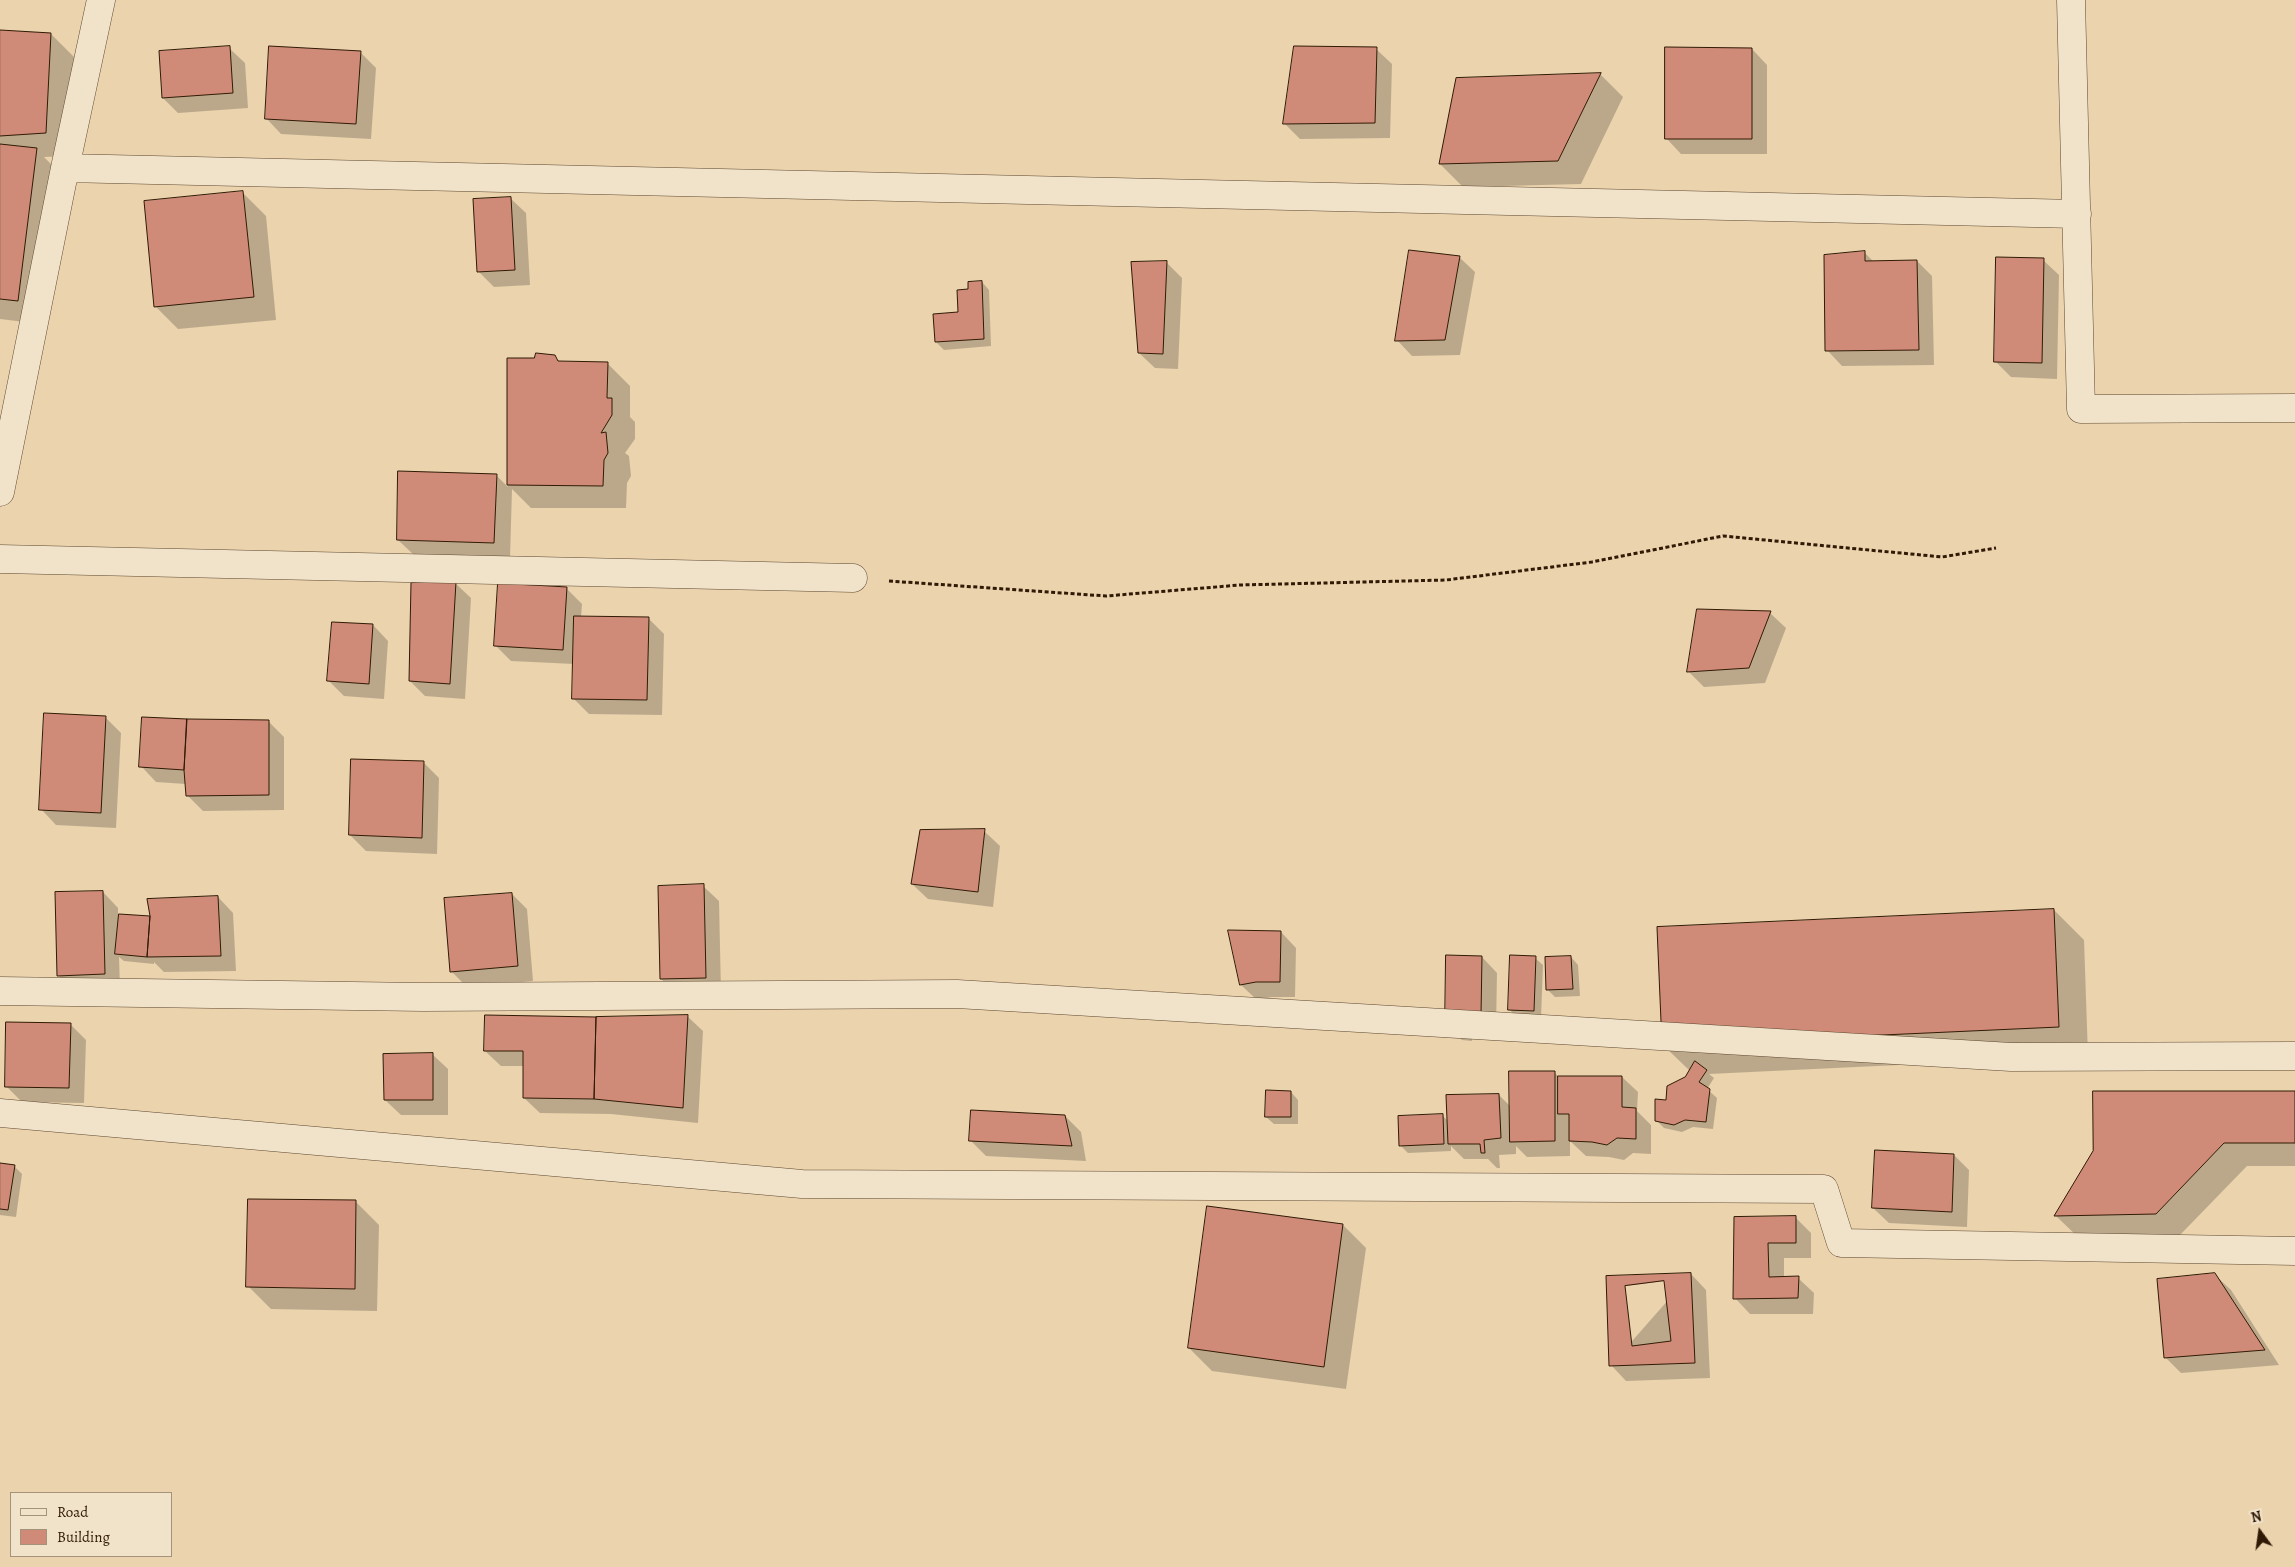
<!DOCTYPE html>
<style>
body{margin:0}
#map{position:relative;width:2295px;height:1567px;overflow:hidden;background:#ead3ad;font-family:Alegreya,serif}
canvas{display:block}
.legend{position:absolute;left:10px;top:1492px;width:162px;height:65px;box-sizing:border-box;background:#f1e2ca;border:1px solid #a4927b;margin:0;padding:6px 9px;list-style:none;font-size:15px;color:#301a05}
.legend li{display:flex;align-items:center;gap:10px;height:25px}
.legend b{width:25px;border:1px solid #a4927b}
.north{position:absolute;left:2235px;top:1507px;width:50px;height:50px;-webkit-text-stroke:4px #f1e2ca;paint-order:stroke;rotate:346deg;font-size:14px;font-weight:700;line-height:20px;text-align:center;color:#301a05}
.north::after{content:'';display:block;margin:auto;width:18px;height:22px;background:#301a05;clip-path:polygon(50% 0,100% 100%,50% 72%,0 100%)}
</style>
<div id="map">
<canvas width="2295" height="1567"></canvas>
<ul class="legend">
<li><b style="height:6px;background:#f1e2ca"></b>Road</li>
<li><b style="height:14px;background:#cf8b78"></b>Building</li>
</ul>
<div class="north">N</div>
</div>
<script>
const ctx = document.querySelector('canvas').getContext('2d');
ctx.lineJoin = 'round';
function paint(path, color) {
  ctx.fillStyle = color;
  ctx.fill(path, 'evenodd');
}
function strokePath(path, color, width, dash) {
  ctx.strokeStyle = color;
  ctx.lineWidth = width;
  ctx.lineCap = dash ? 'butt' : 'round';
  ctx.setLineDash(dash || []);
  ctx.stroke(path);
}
const shadow = new Path2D(`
 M0,31l51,3 23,23 -6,99 -24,1 15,15 -18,152 -41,-5z
 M229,48l16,15 3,45 -70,5 -15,-15z
 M1376,49l16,15 -2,74 -90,1 -16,-16z
 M1752,49l15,16v89h-86l-15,-16z
 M360,52l16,16 -5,71 -90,-5 -15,-16z
 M1600,74l23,23 -42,87 -118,3 -23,-23 17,-85z
 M243,193l23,23 10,104 -98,9 -23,-23z
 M510,198l16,15 4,72 -36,2 -16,-16z
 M1864,252l10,10 43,-1 15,15 2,89 -92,1 -15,-16z
 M1459,257l16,15 -15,83 -48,1 -15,-16z
 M2043,260l16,15 -2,104 -46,-2 -16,-16z
 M1166,262l16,16 -4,91 -23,-1 -16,-15z
 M982,282l7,8 2,56 -47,4 -8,-8 23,-28 11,-23z
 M554,356l7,7h46l23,23v31l5,5v17l-10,14 4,3 2,20 -4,7 -1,25h-95l-19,-19 -2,69 -96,-3 -16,-15 98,-65 12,12 1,-128 26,1z
 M455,583l16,15 -6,101 -40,-3 -15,-15z
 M566,588l16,16 -1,13 67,1 16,16 -2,81 -73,-1 -16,-16 1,-34 -63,-3 -16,-16z
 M1770,613l16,15 -21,55 -61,4 -15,-15z
 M373,625l15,16 -4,58 -40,-3 -15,-15z
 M105,717l16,16 -5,95 -60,-3 -15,-16z
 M268,721l16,16v73l-81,1 -16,-16 -1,-11 -30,-2 -15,-16z
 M423,762l16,16 -2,76 -71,-3 -16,-16z
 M984,831l16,15 -7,61 -65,-8 -16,-15z
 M703,886l16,15 2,92 -44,1 -16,-15z
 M103,892l15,16v7l33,3 67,-21 15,16 3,58 -72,1 -10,-10v2l-30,-3 -5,-4 1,32 -47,2 -15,-16z
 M512,894l15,15 6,72 -66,6 -16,-16z
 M2054,910l30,30 4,116 -379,18 5,4 -7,11 10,9 -4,31 -20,-2 -11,5 -18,-4 -8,-8 34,-49 -27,-26z
 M1281,932l15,16 -1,49h-23l-15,3 -16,-15z
 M1482,957l15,16 -1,57h-24v11l-10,-1 -16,-15z
 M1571,957l7,8 2,31 -25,1 -7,-7z
 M1535,958l8,7 -2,53 -24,-1 -7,-7z
 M687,1016l16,15 -5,92 -87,-9 -71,-1 -16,-15v-32h-23l-16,-15 111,-33z
 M70,1024l16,16 -2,63 -62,-1 -16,-16z
 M432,1054l16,15v46h-47l-16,-15z
 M1554,1072l5,5h63l16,15 -1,19 14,14v29l-18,-1 -9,7 -15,-3 -23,-1 -16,-15v15l-43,1 -11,-11v8l-17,1 1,13h-3l-9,-9h-24l-13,-13v5l-43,2 -7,-7 42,-30 5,5 51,-26 12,12z
 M1291,1092l7,8v24h-24l-8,-7z
 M2295,1092v74h-48l-68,70 -100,2 -23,-22z
 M1065,1116l16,16 5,29 -100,-5 -16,-16z
 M1954,1155l15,15 -2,57 -78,-4 -16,-15z
 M0,1164l14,2 8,8 -6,43 -16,-2z
 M356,1202l23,23 -2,86 -106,-2 -23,-23z
 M1208,1207l135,18 23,23 -20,141 -134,-18 -23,-23z
 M1735,1218h61l15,15v25h-27v20h14l16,15 -1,21h-63l-15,-16z
 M1691,1274l15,16 4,88 -84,3 -15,-16z
 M2215,1275l16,15 48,75 -98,8 -16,-16z`);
const building = new Path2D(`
 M0,30l51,3 -5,100 -46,3z
 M230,46l3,47 -71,5 -3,-47z
 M269,46l92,5 -5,73 -91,-5z
 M1294,46l83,1 -2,76 -92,1z
 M1665,47l87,1v91h-87z
 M1601,73l-43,88 -119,3 17,-86z
 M0,144l37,4 -19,153 -18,-2z
 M243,191l11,106 -100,10 -10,-106z
 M511,197l4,73 -38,2 -4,-73z
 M1409,250l51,6 -15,84 -50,1z
 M1865,251v10l52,-1 2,90 -94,1 -1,-96z
 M1996,257l48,1 -2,105 -48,-1z
 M1167,261l-4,93 -25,-1 -7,-91z
 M982,281l2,58 -49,3 -2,-28 25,-2 -1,-22 11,-1v-7z
 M536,353l19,2 3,6 50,1 -1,36h5v17l-11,18 5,-1 2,21 -4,7 -1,26 -96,-1v-127h27z
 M398,471l99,3 -3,69 -97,-3z
 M456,582l-6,102 -41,-3 2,-98z
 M498,583l69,4 -4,63 -69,-4z
 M1697,609l74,2 -22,57 -62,4z
 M574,616l75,1 -2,83 -75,-1z
 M332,622l41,2 -4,60 -42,-3z
 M44,713l62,3 -5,97 -62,-3z
 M142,717l45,2 -3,51 -45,-3z
 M187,719l82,1v75l-83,1 -2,-26z
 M351,759l73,2 -2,77 -73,-3z
 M985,829l-7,63 -67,-8 9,-54z
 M704,884l2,94 -46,1 -2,-93z
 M103,891l2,83 -48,2 -2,-84z
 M512,893l6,73 -68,6 -6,-74z
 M218,896l3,60 -74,1 3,-41 -3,-17z
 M2054,909l5,118 -397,18 -5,-118z
 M119,914l31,2 -3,41 -32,-3z
 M1228,930l53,1 -1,51h-24l-16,3z
 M1446,955l36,1 -1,59 -36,10z
 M1510,955l26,1 -2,55 -26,-1z
 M1571,956l2,33 -27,1 -1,-33z
 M485,1015l111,2 -2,82 -71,-1v-47h-39z
 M688,1015l-5,93 -89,-9 2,-82z
 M6,1022l65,1 -2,65 -64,-1z
 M433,1053v47h-49l-1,-46z
 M1695,1061l12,9 -8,12 11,7 -4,33 -21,-2 -11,5 -19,-4v-22l11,1 1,-14 18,-9z
 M1509,1071h46v70l-45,1z
 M1558,1076h64v31l14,1v31l-19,-1 -10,7 -15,-3 -23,-1v-27h-11z
 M1266,1090l25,1v26h-26z
 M2093,1091h202v52h-71l-68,71 -102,2 39,-65z
 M1499,1094l2,44 -17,2 1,13h-4l-1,-9h-32l-2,-49z
 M971,1110l94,5 7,31 -103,-5z
 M1443,1114l1,30 -45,2 -1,-30z
 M1875,1150l79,4 -2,58 -80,-4z
 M0,1163l15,2 -7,45 -8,-1z
 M248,1199l108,1 -1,89 -109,-2z
 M1207,1206l136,18 -19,143 -136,-19z
 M1796,1216v27h-28l1,34 30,-1 -1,22 -65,1 1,-82z
 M1691,1273l4,90 -86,3 -3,-90z
 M2215,1273l50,77 -101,8 -7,-79z
 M1664,1281l7,60 -39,5 -7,-60z`);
const path = new Path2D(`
 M889,581l217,15 134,-11 206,-5 146,-18 131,-26 219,21 54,-9`);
const minor = new Path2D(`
 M2071,0l10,409 214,-1
 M65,168l2012,46
 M0,492l65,-324 36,-168
 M0,559l853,19
 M0,991l423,6 534,-3 1054,63 284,-1
 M0,1113l802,71 1022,5 17,54 454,8`);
paint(shadow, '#0003');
paint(building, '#cf8b78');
strokePath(building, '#301a05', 1);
strokePath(minor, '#5e482f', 29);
strokePath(path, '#301a05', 3, [4, 2.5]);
strokePath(minor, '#f1e2ca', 28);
</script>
